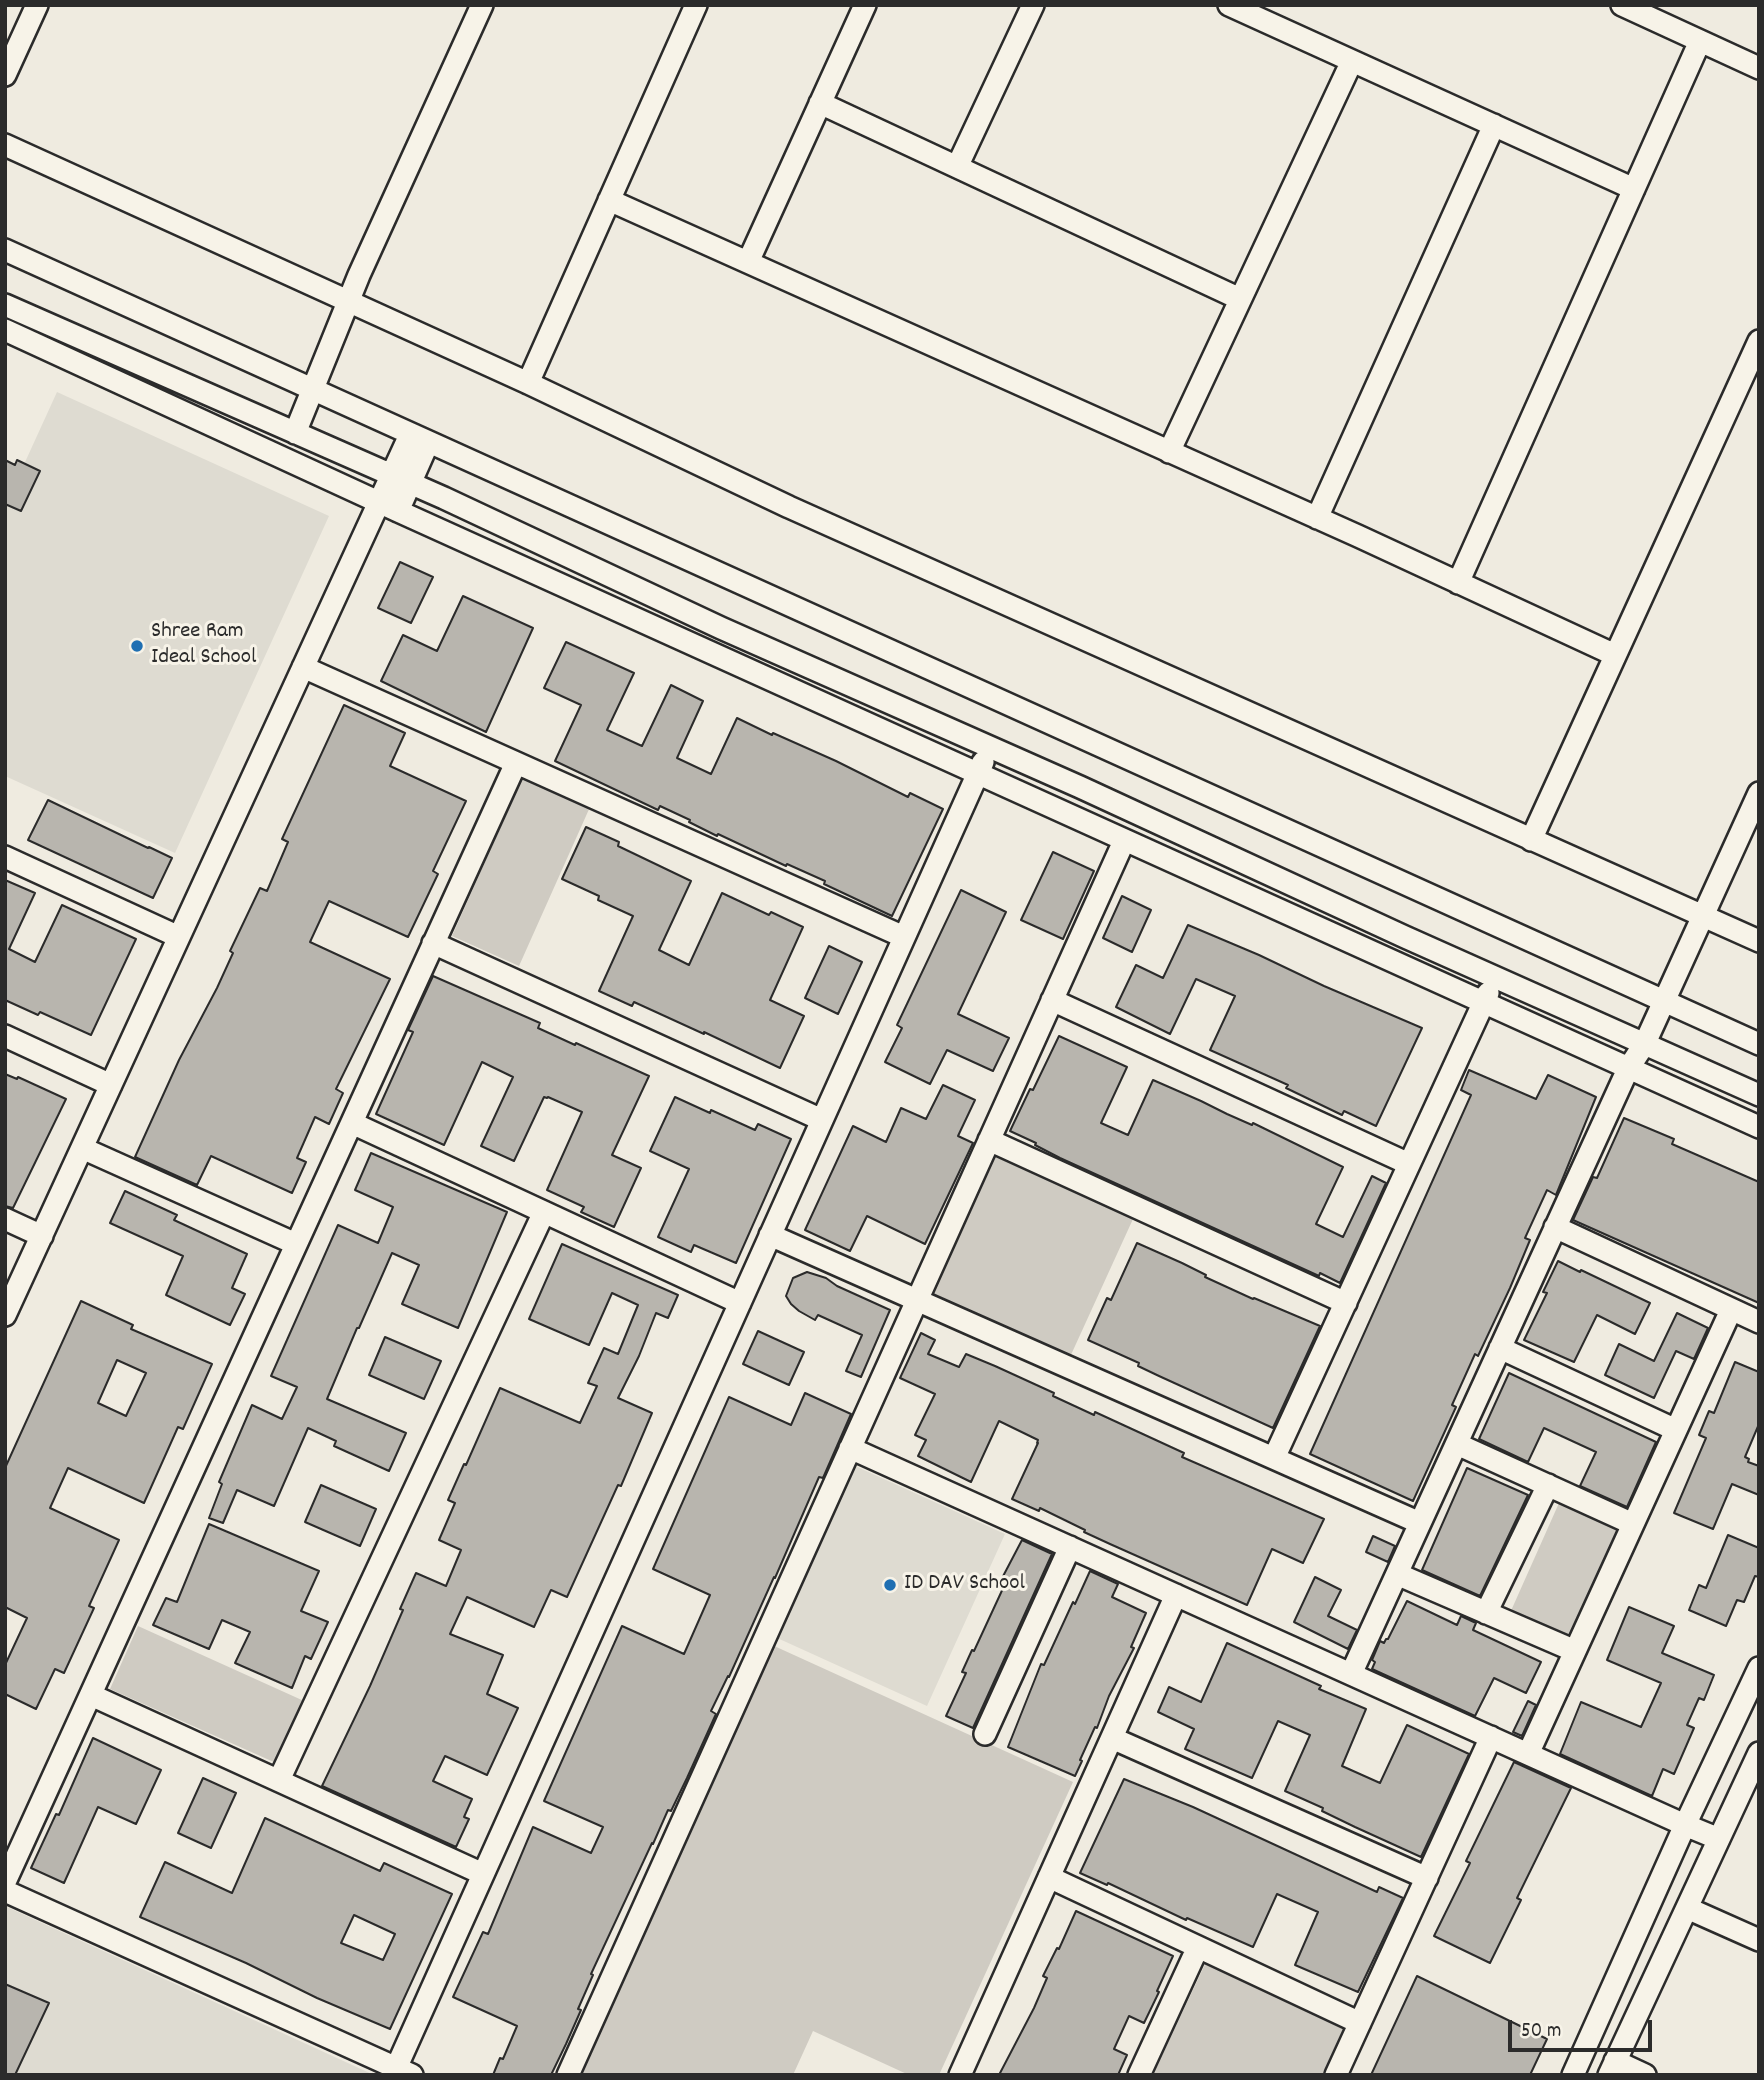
<!DOCTYPE html>
<style>
body{margin:0}
#map{position:relative;width:1764px;height:2080px;overflow:hidden;background:#efebe0;font-family:Dekko,sans-serif}
canvas{display:block}
.frame{position:absolute;inset:0;border:7px solid #2b2b2b;pointer-events:none}
.scale{position:absolute;left:1508px;top:2020px;width:144px;height:32px;box-sizing:border-box;border:4px solid #2b2b2b;border-top:0;padding-left:9px;font-size:21px;line-height:24px;white-space:nowrap;color:#2b2b2b;-webkit-text-stroke:5px #f7f3e8;paint-order:stroke}
</style>
<div id="map">
<canvas width="1764" height="2080"></canvas>
<div class="frame"></div>
<div class="scale">50 m</div>
</div>
<script>
const ctx = document.querySelector('canvas').getContext('2d');
ctx.lineJoin = 'round';
function paint(path, color) {
  ctx.fillStyle = color;
  ctx.fill(path, 'evenodd');
}
function strokePath(path, color, width, dash) {
  ctx.strokeStyle = color;
  ctx.lineWidth = width;
  ctx.lineCap = dash ? 'butt' : 'round';
  ctx.setLineDash(dash || []);
  ctx.stroke(path);
}
function write(font, color, halo, rows, align = 'center') {
  ctx.font = font + ' Dekko,sans-serif';
  ctx.lineWidth = 6;
  ctx.setLineDash([]);
  ctx.textBaseline = 'middle';
  ctx.strokeStyle = halo;
  ctx.fillStyle = color;
  for (const [text, x, y, turn = 0] of rows) {
    ctx.save();
    ctx.translate(x, y);
    ctx.rotate((+turn || 0) * Math.PI / 180);
    ctx.textAlign = isNaN(turn) ? turn : align;
    if (halo) ctx.strokeText(text, 0, 0);
    ctx.fillText(text, 0, 0);
    ctx.restore();
  }
}
const built = new Path2D(`
 M57,392l272,124 -154,337 -170,-77v-270z
 M853,1465l152,69 -78,172 -152,-69z
 M5,1906l369,169h-369z`);
const green = new Path2D(`
 M523,777l67,30 -71,159 -67,-30z
 M994,1156l139,63 -63,138 -139,-63z
 M1559,1503l61,27 -48,110 -62,-27z
 M138,1626l166,75 -28,62 -166,-74z
 M772,1645l301,137 -134,293h-30l-96,-44 -20,44h-216z
 M1207,1960l138,65 -23,50h-169z`);
const building = new Path2D(`
 M5,460l10,5 2,-5 23,11 -19,40 -16,-7z
 M400,562l33,15 -22,46 -33,-15z
 M463,596l70,32 -47,104 -105,-51 22,-46 34,16z
 M566,642l68,31 -27,57 35,16 29,-61 32,16 -26,57 34,16 26,-56 35,17 1,-2 63,28 72,36 2,-4 33,16 -51,107 -68,-32 1,-3 -38,-17 -1,2 -68,-32 -1,2 -28,-14 1,-2 -30,-14 -2,4 -103,-49 26,-56 -37,-17z
 M344,705l61,28 -15,33 76,35 -33,70 5,3 -30,63 -79,-36 -19,41 80,37 -54,110 7,4 -14,31 -14,-7 -18,41 9,4 -14,31 -81,-37 -14,29 -62,-28 44,-97 38,-72 16,-35 -3,-2 30,-63 7,3 21,-49 -6,-3z
 M48,800l100,48 1,-1 23,11 -19,40 -125,-58z
 M586,827l33,15 -1,4 73,35 -32,69 30,15 33,-72 47,22 2,-3 32,15 -33,73 34,16 -24,52 -76,-36v2l-70,-32 -2,4 -33,-15 34,-75 -35,-16 1,-4 -37,-17z
 M1053,852l41,19 -31,68 -42,-19z
 M5,880l30,13 -26,56 26,13 27,-57 74,34 -45,96 -51,-23 -2,3 -33,-15z
 M961,890l45,22 -48,102 51,24 -16,33 -46,-21 -17,34 -45,-22 17,-34 -5,-3z
 M1122,896l29,14 -19,42 -29,-14z
 M1188,925l71,30 65,31 98,42 -46,98 -32,-15 -2,4 -56,-27 2,-3 -78,-35 25,-54 -39,-17 -26,55 -54,-27 20,-42 27,13z
 M829,946l33,16 -24,52 -33,-16z
 M433,976l107,47 -2,5 37,17 1,-2 73,33 -37,79 29,13 -27,59 -33,-15 3,-5 -37,-17 35,-78 -34,-15 -1,1 -3,-1 -30,64 -33,-15 32,-69 -31,-15 -38,83 -68,-31 37,-82 -5,-2z
 M1059,1036l68,31 -26,56 27,12 25,-55 48,21 26,13 25,11 1,-2 90,44 -27,57 27,13 29,-61 14,7 -46,100 -20,-10 -1,3 -259,-118 -25,-13 1,-2 -26,-12 20,-42 3,1z
 M1469,1070l67,29 12,-24 48,22 -40,98 -9,-5 -22,48 5,2 -20,48 -32,68 -3,-2 -23,51 4,2 -43,94 -103,-47 161,-359 -10,-5z
 M5,1074l12,5 1,-2 48,22 -53,109 -8,-2z
 M943,1085l32,15 -17,36 15,7 -48,101 -58,-28 -17,35 -45,-21 48,-104 33,16 15,-34 25,11z
 M675,1097l35,16 1,-3 44,20 3,-6 33,15 -55,124 -42,-18 -3,7 -33,-15 31,-68 -39,-18z
 M1624,1118l50,21 -2,5 87,38v121l-186,-83 20,-43 4,1z
 M371,1153l136,59 -49,116 -56,-24 17,-39 -27,-12 -33,75h-2l-30,71 79,34 -17,38 -55,-25 2,-5 -28,-13 -34,78 -37,-16 -14,33 -14,-5 13,-34 -3,-2 33,-77 30,14 15,-32 -26,-11 67,-151 40,18 15,-36 -38,-17z
 M125,1191l52,24 -3,5 73,34 -15,34 13,6 -15,31 -64,-30 17,-39 -73,-33z
 M1137,1243l45,20 24,12 -1,2 48,22 1,-1 66,28 -47,102 -114,-52 -21,-10 1,-3 -51,-23 19,-42 4,2z
 M562,1244l116,51 -10,23 -12,-5 -17,43 -21,42 34,15 -31,73 -3,-1 -51,112 -16,-7 -17,37 -67,-30 -17,37 53,21 -16,39 31,14 -31,67 -42,-19 -12,25 39,18 -8,18 5,2 -13,28 -134,-61 48,-100 33,-76 -3,-1 16,-36 30,13 15,-36 -22,-10 16,-37 -7,-3 16,-36 2,1 34,-77 80,35 17,-37 -9,-3 16,-35 14,6 20,-49 -26,-12 -23,52 -60,-26z
 M1558,1261l22,11 1,-2 69,33 -15,31 -38,-19 -23,47 -50,-22 23,-47 -4,-1z
 M807,1272l19,6 11,8 53,24 -29,67 -15,-6 16,-36 -44,-20 -3,5 -16,-9 -8,-7 -5,-8 7,-18z
 M81,1301l52,24 -2,4 81,35 -29,65 -5,-2 -34,76 -76,-35 -18,40 69,32 -30,66 5,2 -30,65 -9,-4 -19,40 -31,-15v-29l22,-47 -22,-11v-139zM117,1360l29,13 -20,43 -28,-13z
 M1677,1313l31,15 -14,31 -18,-8 -22,47 -49,-23 14,-31 35,17z
 M758,1331l46,21 -15,33 -46,-21z
 M921,1333l14,7 -7,14 31,13 7,-13 29,12 59,27 -1,3 41,19 1,-3 89,41 -2,4 142,62 -21,44 -31,-14 -25,56 -137,-61 -26,-12 1,-2 -45,-22 -1,3 -27,-12 26,-56h-1l1,-3 -39,-19 -28,61 -53,-26 8,-16 -11,-5 20,-41 -35,-16z
 M385,1337l56,24 -17,38 -55,-24z
 M1735,1362l24,10v52l-14,33 4,2 -1,3 11,4v29l-27,-11 -19,45 -39,-16 32,-75 -7,-3 10,-24 5,2z
 M1509,1373l147,69 -29,65 -47,-21 16,-34 -52,-24 -16,34 -49,-23z
 M805,1393l46,21 -28,64 -4,-1 -44,101 -1,-1 -45,100 -1,-1 -17,35 5,3 -29,64 -16,33 -3,-1 -15,34 -1,-1 -61,131 2,1 -15,34 3,1 -15,34 -15,31h-58l7,-17 3,1 14,-33 -64,-29 30,-65 5,2 45,-107 58,26 12,-26 -59,-26 78,-175 62,28 26,-59 -57,-26 76,-172 62,28z
 M1467,1468l61,27 -48,101 -58,-26z
 M321,1485l55,24 -16,37 -55,-24z
 M209,1524l110,47 -18,40 27,11 -17,37 -6,-3 -13,32 -57,-25 15,-31 -28,-12 -13,29 -56,-24 13,-27 11,4z
 M1728,1535l31,13v29l-4,-1 -11,26 -7,-2 -11,26 -37,-16 10,-25 7,3z
 M1373,1536l22,10 -7,16 -22,-10z
 M1022,1540l30,14 -79,174 -27,-12 20,-43 -4,-1 10,-22 2,1 31,-67 -5,-2z
 M1090,1571l28,13 -6,13 34,16 -15,34 3,1 -25,48 -12,32 -2,-1 -15,33 2,1 -7,15 -67,-29 33,-83 3,1 29,-63 2,2z
 M1315,1577l26,13 -13,26 29,14 -9,19 -54,-27z
 M1407,1601l50,24 4,-9 15,7 -3,7 68,32 -15,31 -32,-15 -19,38 -103,-47 3,-7 -3,-2 8,-19 4,2 2,-4h2z
 M1629,1607l45,19 -12,27 52,22 -10,25 -5,-2 -12,27 7,3 -20,46 -11,-5 -11,27 -92,-42 21,-52 60,25 20,-44 -54,-23z
 M1227,1643l94,43 -2,3 47,20 -24,57 38,17 27,-58 62,29 -48,103 -66,-30 -33,-16 1,-3 -38,-17 25,-56 -32,-14 -26,57 -67,-29 9,-20 -36,-17 11,-25 32,15z
 M1528,1701l8,4 -14,31 -9,-4z
 M93,1738l68,32 -25,54 -38,-17 -34,76 -33,-15 25,-54 3,1z
 M1514,1762l57,26 -54,110 4,2 -31,63 -56,-27 36,-73 -4,-2z
 M203,1778l33,15 -25,55 -33,-15z
 M1124,1779l69,28 184,85 2,-5 24,11 -45,94 -63,-27 23,-53 -41,-18 -24,53 -66,-29 -1,2 -78,-37 -1,2 -27,-12z
 M265,1818l115,53 4,-8 68,31 -62,135 -73,-31 -71,-35 -106,-46 25,-55 67,31zM354,1915l41,19 -12,26 -42,-17z
 M1076,1911l97,45 -16,35 2,1 -15,31 -15,-7 -15,33 13,6 -9,20h-119l35,-67 13,-30 -4,-2 14,-28 2,1z
 M1417,1976l130,63 -17,36h-159z
 M5,1984l44,19 -34,72h-10z`);
const minor = new Path2D(`
 M1229,5l405,184
 M1622,5l137,63
 M5,75l32,-70
 M820,103l420,196
 M5,145l523,238 261,124 970,434
 M957,167l76,-162
 M609,200l749,336 257,119
 M5,250l1754,794
 M748,262l117,-257
 M5,305l439,193 277,130 359,159 325,150 354,158
 M5,330l393,181 1361,616
 M528,383l168,-378
 M295,433l64,-158 123,-270
 M1169,452l183,-391
 M398,511l30,-68
 M1317,518l177,-393
 M1458,583l242,-542
 M303,667l601,270
 M1531,840l228,-499
 M5,857l174,80
 M433,943l389,177
 M1052,1000l357,164
 M5,1036l106,49
 M352,1123l388,180
 M989,1140l357,163
 M82,1148l214,96
 M5,1219l37,17
 M1555,1227l204,95
 M770,1235l650,288
 M5,1315l405,-880
 M1500,1348l176,82
 M1457,1444l176,80
 M850,1448l835,377 34,14
 M1274,1458l214,-465
 M1397,1574l178,77
 M1486,1613l62,-128
 M1351,1674l277,-605 17,-26 114,-250
 M91,1695l392,179
 M985,1734l85,-187
 M1112,1738l315,140
 M1528,1754l203,-444
 M279,1780l265,-568
 M1049,1877l311,146
 M5,1882l511,-1119
 M5,1891l407,184
 M1687,1908l72,32
 M1615,2061l30,14
 M393,2075l590,-1313
 M568,2075l556,-1234
 M960,2075l216,-480
 M1139,2075l59,-128
 M1336,2075l155,-338
 M1573,2075l112,-250 74,-157
 M1609,2075l150,-322`);
const markers = [
 [137,646,7,"#1f6fb2"],
 [890,1585,7,"#1f6fb2"]
];
const poiNames = [
 ["Shree Ram",151,633],
 ["Ideal School",151,659],
 ["ID DAV School",904,1585]
];
paint(built, '#dedbd1');
paint(green, '#cfcbc2');
paint(building, '#b8b5ae');
strokePath(building, '#2b2b2b', 2);
strokePath(minor, '#2b2b2b', 26);
strokePath(minor, '#f7f3e8', 21);
for (const [x, y, r, color] of markers) {
  const dot = new Path2D();
  dot.arc(x, y, r, 0, 2 * Math.PI);
  ctx.fillStyle = color;
  ctx.fill(dot);
  strokePath(dot, '#f7f3e8', 2.5);
}
write('23px', '#2b2b2b', '#f7f3e8', poiNames, 'left');
</script>
